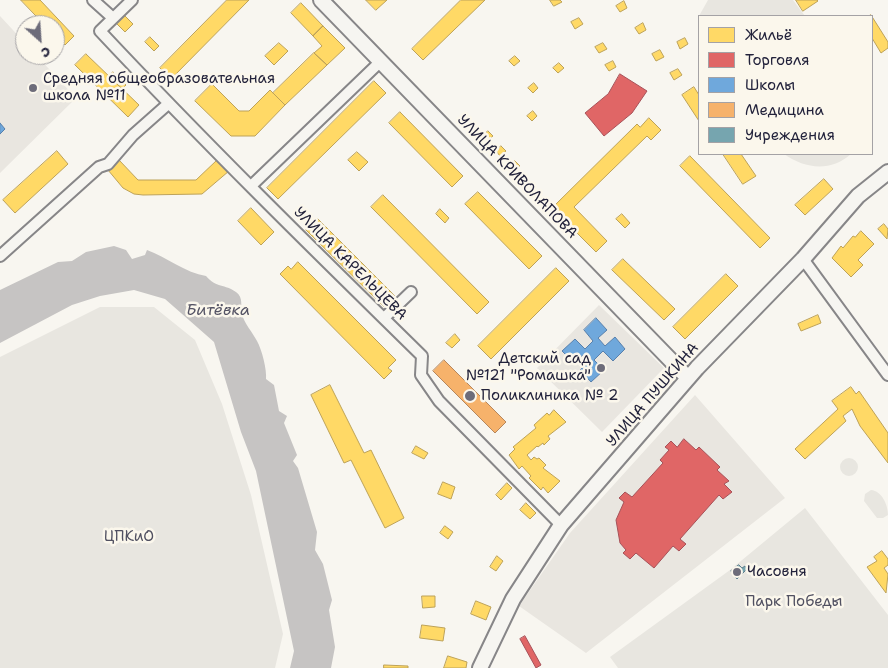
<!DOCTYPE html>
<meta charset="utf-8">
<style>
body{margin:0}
#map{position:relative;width:888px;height:668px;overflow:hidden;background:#f8f6f0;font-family:"Shantell Sans",sans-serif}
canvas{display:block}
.legend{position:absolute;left:698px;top:15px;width:175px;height:140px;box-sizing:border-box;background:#fbf7ec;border:1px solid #a4a2a5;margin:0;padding:6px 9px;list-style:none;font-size:15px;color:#22223b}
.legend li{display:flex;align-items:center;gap:10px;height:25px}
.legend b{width:25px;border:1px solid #a4a2a5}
.north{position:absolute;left:15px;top:15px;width:50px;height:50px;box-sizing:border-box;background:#fbf7ec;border:1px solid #a4a2a5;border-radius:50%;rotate:154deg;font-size:14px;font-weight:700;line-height:20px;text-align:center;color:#22223b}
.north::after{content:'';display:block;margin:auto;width:18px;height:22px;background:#6d6c7a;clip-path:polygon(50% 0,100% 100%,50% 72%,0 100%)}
</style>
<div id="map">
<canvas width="888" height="668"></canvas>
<ul class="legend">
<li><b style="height:14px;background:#ffd966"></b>Жильё</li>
<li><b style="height:14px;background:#e06666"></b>Торговля</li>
<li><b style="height:14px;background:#6fa8dc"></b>Школы</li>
<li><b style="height:14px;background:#f6b26b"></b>Медицина</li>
<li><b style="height:14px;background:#76a5af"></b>Учреждения</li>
</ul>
<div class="north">С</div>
</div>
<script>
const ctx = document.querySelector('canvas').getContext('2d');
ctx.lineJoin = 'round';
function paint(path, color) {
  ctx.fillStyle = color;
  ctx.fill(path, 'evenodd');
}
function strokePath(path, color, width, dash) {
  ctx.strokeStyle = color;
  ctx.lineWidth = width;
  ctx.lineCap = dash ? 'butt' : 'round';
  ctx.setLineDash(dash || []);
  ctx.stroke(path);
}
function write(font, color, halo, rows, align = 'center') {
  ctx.font = font + ' "Shantell Sans",sans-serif';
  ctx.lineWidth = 5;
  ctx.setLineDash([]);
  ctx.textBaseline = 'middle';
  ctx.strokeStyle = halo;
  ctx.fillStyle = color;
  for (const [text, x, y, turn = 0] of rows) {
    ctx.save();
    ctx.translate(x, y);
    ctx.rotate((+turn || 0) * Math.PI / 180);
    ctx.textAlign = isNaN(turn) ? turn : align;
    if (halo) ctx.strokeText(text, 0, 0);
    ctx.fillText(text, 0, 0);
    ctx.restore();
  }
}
const built = new Path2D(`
 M0,16l25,27v12h11l40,43 -76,75z
 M599,305l65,63 -62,64 -65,-64z
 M695,395l90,103 -199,155 -67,-47 51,-73z`);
const green = new Path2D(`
 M708,0h85l12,16h-106v22v-22z
 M784,154h67c-20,18 -46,15 -67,0z
 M100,307h54l41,33 27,64 29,91 32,139 -8,34h-275v-311z
 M840 467a9 9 0 1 1 18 0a9 9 0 1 1-18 0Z
 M871,490c11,1 17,15 17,25l-5,3h-6l-13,-17 1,-7z
 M805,508l83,107v53h-270l-8,-11 120,-87z`);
const water = new Path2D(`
 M114,246l12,4 6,9 13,-4 2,-5c19,7 39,23 59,26 10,12 19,8 30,16 8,6 4,14 6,22 2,9 11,19 15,27 5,9 10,29 9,38l8,6 5,26 8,5 -3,7 13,32 -4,6 5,7 19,64 -2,18 8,14 9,36 -3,10 6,37 -4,21h-41l4,-17 -38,-180 -15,-39 -27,-90 -49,-43 -31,-9 -34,6 -28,9 -72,38v-53l58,-28 14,-1 14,-9z`);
const homes = new Path2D(`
 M21,0h19l34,36 -9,9 -10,-10v-10h-10z
 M227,0h22l-78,79 -11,-11z
 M366,0h21l-11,10z
 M461,0h24l-62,60 -11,-11z
 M550,0h10l2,2 -8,4z
 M796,0h21l1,1 -15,10z
 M624,1l3,7 -7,4 -4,-6z
 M301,3l22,23 -10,10 -22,-23z
 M871,15l17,27v6l-7,5 -9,-15v-22h-3z
 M125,16l8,8 -8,8 -8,-8z
 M579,18l4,6 -8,5 -4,-7z
 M643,23l3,7 -7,4 -4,-6z
 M323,26l22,22 -18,17 -13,-12 8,-7 -9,-10z
 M150,37l9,9 -5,5 -9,-9z
 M685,38l3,6 -8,5 -3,-7z
 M279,43l9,8 -14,14 -9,-9z
 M603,43l4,6 -8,4 -4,-6z
 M660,50l4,7 -8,4 -4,-7z
 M314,53l13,12 -42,40 -12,-12z
 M86,54l53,51 -11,12 -53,-52z
 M515,56l5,5 -6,5 -5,-5z
 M613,61l3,6 -7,4 -4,-6z
 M559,63l5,5 -6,5 -5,-5z
 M678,69l4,6 -8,5 -4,-7z
 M113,72l13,13 -4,4 -13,-13z
 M374,81l12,12 -108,106 -11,-11z
 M534,83l4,5 -5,5 -5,-5z
 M212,84l27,27h10l21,-21 15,15 -30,31h-24l-36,-35z
 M694,87l5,8v26l-17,-26z
 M533,111l4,5 -5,5 -5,-5z
 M400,112l63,64 -11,11 -63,-64z
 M649,118l12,12 -10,10 -4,-4 -73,71 33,34 -11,11 -44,-44 85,-84 3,3z
 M488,131l5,5 -6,5 -4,-5z
 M501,146l5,5 -6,5 -4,-5z
 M57,151l11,13 -53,49 -12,-13z
 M357,152l11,10 -9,9 -11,-11z
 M723,154h18l15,22 -13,8z
 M690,156l80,82 -10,10 -80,-82z
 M119,160l19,20h58l21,-20 12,11 -27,23 -59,1 -9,-1 -11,-6 -15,-18z
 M515,161l5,5 -6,5 -5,-5z
 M824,179l9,10 -28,26 -10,-10z
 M478,192l64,64 -13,13 -64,-65z
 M383,195l106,107 -12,12 -106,-107z
 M251,208l23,24 -13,13 -23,-24z
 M440,209l9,9 -4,5 -9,-9z
 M622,214l8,9 -5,5 -9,-9z
 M318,219l77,77 -11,11 -78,-77z
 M884,224l4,5 -1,10 -9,-10z
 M861,231l13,13 -16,16 5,5 -12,12 -19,-19 9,-12 2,2 10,-12 2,1z
 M623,259l52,50 -11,11 -52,-50z
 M298,262l98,98 -8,8 4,3 -8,8 -104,-105 8,-8 3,3z
 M556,268l13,13 -78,78 -13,-13z
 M726,274l12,12 -53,53 -12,-12z
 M818,315l3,8 -20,8 -3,-7z
 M455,334l5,6 -8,8 -6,-5z
 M330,385l34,68 7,-3 33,68 -19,10 -34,-68 -7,3 -33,-68z
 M851,387l5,7 3,-3 29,42v30l-28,-37 -8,-17 -9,7 3,5 -41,38 -10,-10 43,-40 -6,-8z
 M554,410l12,12 -18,14 2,3 -6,6 -1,-2 -5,4 -1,-1 -10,9 4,5 3,-3 3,2 2,-1 7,7 -3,3 17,13 -12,12 -5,-6 -2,3 -12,-12 2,-2 -9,-10 -3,3 -10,-14 6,-6 -2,-2 23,-19 -2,-3 13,-12 2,2z
 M416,446l12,7 -4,6 -12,-6z
 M443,482l12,5 -4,12 -13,-5z
 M507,483l5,5 -11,12 -5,-5z
 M526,503l10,10 -6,6 -10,-9z
 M445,526l8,6 -5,7 -8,-6z
 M882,551l6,8v6l-4,3 4,6 -2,19 -19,-26 10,-6 -3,-4z
 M497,556l6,5 -7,10 -6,-4z
 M422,596h13v11l-12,1z
 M476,601l15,6 -5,13 -15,-6z
 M422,625l23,3 -2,13 -23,-3z
 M448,656l19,6 -1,6h-22z
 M384,665l24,1v2h-24z`);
const shops = new Path2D(`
 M620,74l27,17 -15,22 -28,23 -19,-23 23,-19z
 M684,439l12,11 3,-3 21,20 -3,3 12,11 -5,3 8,8 -9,7 -4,-4 -39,44 6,5 -7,7 -6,-5 -19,22 -18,-15 -6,6 -7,-6 3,-3 -6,-7 -4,-23 8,-18 -5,-4 6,-6 7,5 31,-34 -3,-3 9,-10 -4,-3 6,-6 6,6z
 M525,636l16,29 -5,3 -16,-29z`);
const schools = new Path2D(`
 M0,123l5,6 -5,5z
 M596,318l11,12 -9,8 7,8 10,-9 10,12 -12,12 -10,-10 -9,9 10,10 -13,12 -11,-12 9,-8 -6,-7 -9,8 -12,-12 13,-12 10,10 8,-8 -9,-11z`);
const health = new Path2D(`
 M444,360l62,62 -11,11 -62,-62z`);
const public = new Path2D(`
 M739,565l3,3 3,-2 2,3 -10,10 -6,-8z`);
const street = new Path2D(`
 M93,0l20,18
 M132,0l-32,31c104,111 213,218 322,325l-1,19 18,26 122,124
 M251,186l130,-125
 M0,256l99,-89 9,-3 25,-29 35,-31
 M803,259l85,116
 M384,318l27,-26`);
const secondary = new Path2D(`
 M321,0l367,378
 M480,668l33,-69 48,-74 136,-157 106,-109 55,-63 30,-24`);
const markers = [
 [33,88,5,"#6d6c7a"],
 [601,368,5,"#6d6c7a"],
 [470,396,6,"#6d6c7a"],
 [737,572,5,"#6d6c7a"]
];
const poiNames = [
 ["Средняя общеобразовательная",43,79],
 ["школа №11",43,96],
 ["Детский сад",591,359,"right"],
 ["№121 \"Ромашка\"",591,376,"right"],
 ["Поликлиника № 2",481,396],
 ["Часовня",747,572]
];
const streetNames = [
 ["УЛИЦА КРИВОЛАПОВА",517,177,46],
 ["УЛИЦА КАРЕЛЬЦЕВА",350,264,45],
 ["УЛИЦА ПУШКИНА",653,395,-49]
];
const parkNames = [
 ["ЦПКиО",129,537],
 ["Парк Победы",794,602]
];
const waterNames = [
 ["Битёвка",218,311]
];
paint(built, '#e9e6e0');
paint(green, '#e8e6e0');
paint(water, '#c6c4c3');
paint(homes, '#ffd966');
strokePath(homes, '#bda259', 1);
paint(shops, '#e06666');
strokePath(shops, '#a75259', 1);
paint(schools, '#6fa8dc');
strokePath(schools, '#5880ac', 1);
paint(health, '#f6b26b');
strokePath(health, '#b6875d', 1);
paint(public, '#76a5af');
strokePath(public, '#5d7e8c', 1);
strokePath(street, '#878688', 14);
strokePath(secondary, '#878688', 18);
strokePath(street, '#f6f5f1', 10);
strokePath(secondary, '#f6f5f1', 14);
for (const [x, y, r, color] of markers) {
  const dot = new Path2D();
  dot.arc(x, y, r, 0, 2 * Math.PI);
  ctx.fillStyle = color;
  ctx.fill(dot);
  strokePath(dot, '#fbf7ec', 2);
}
write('15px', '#22223b', '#fbf7ec', poiNames, 'left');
write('15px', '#22223b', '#fbf7ec', streetNames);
write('15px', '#505061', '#fbf7ec', parkNames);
write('italic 16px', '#545364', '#fbf7ec', waterNames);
</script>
